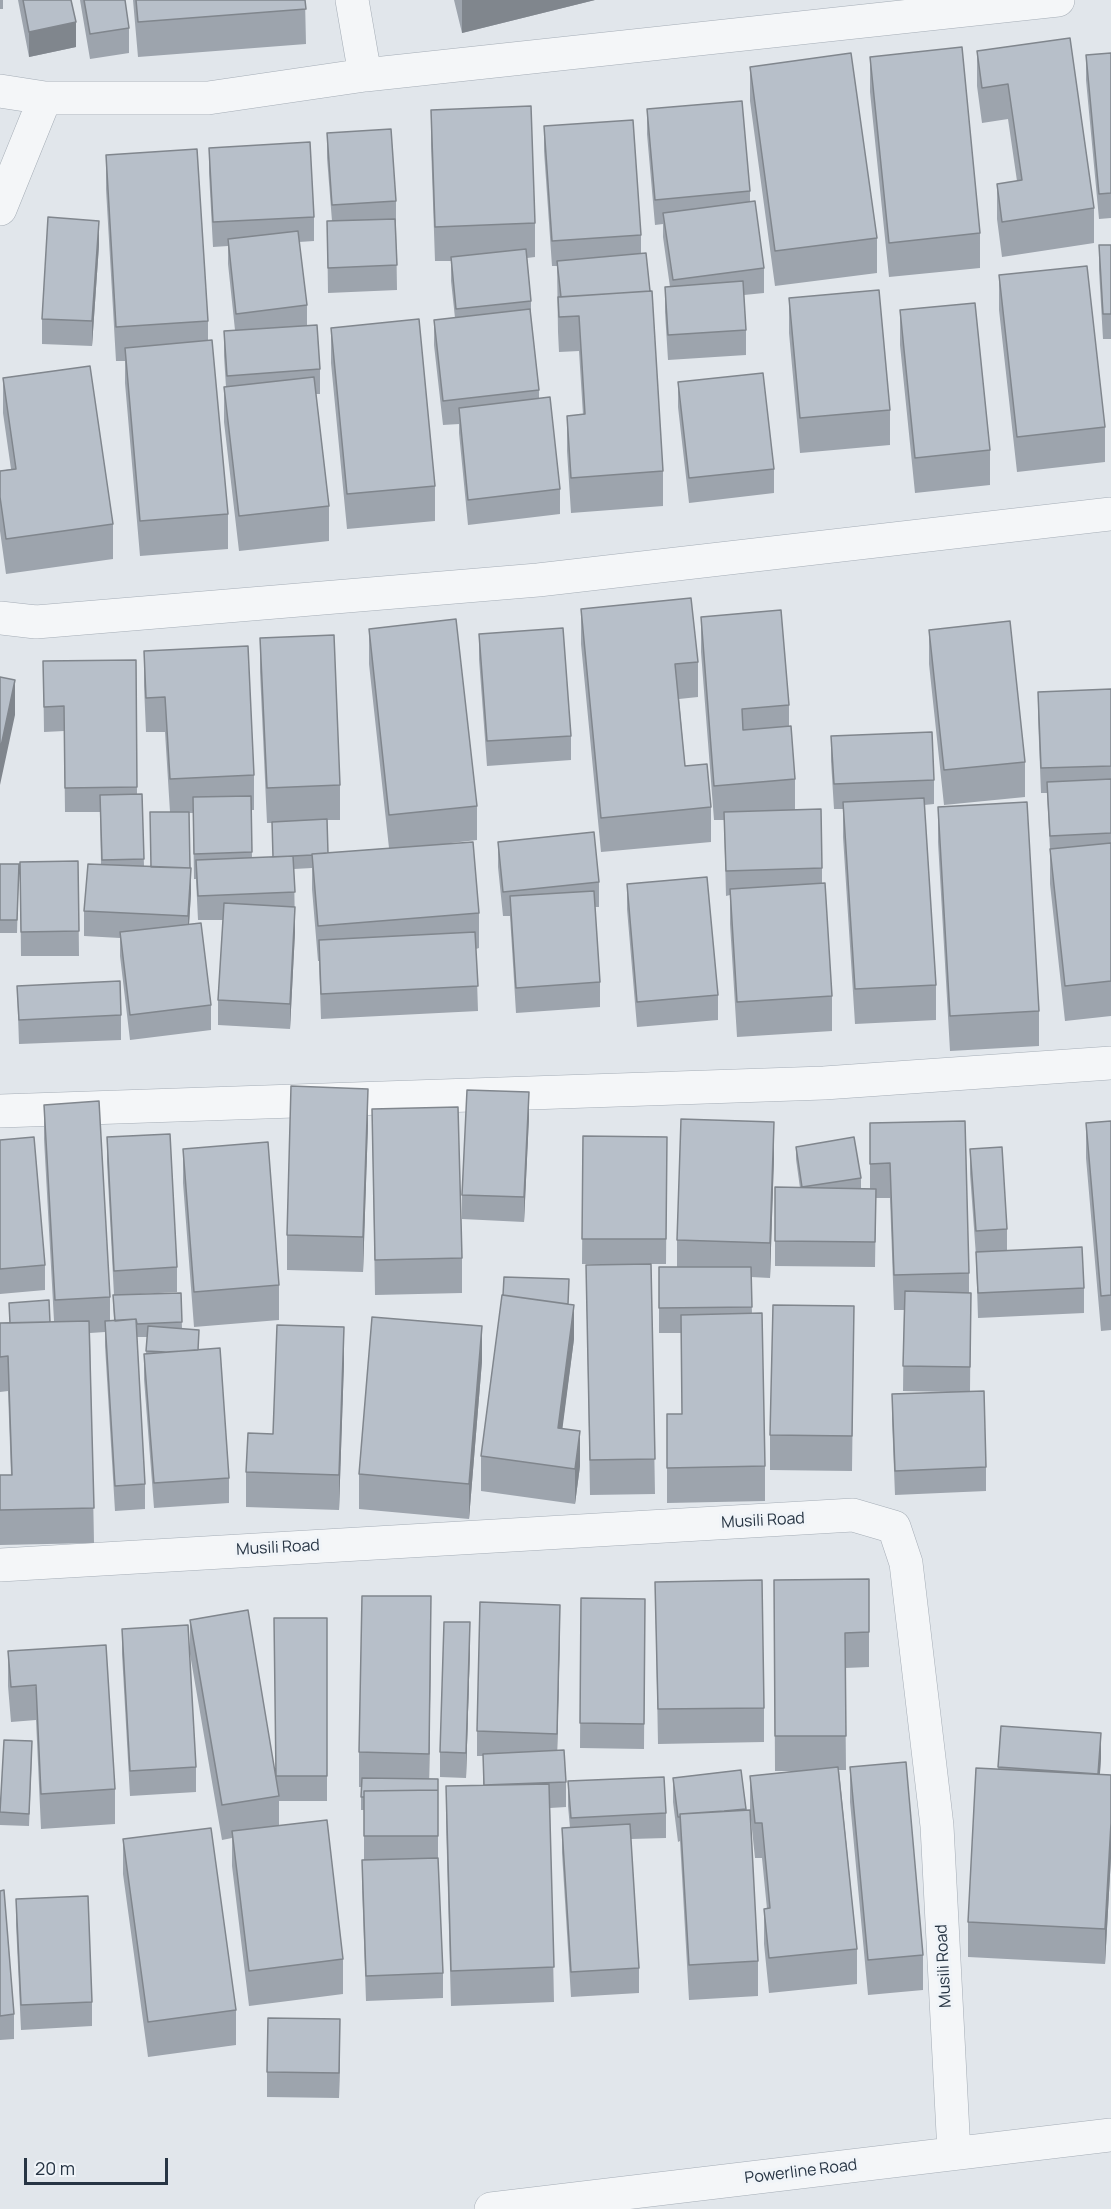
<!DOCTYPE html>
<style>
body{margin:0}
#map{position:relative;width:1111px;height:2209px;overflow:hidden;background:#e1e6eb;font-family:Manrope,sans-serif}
canvas{display:block}
.scale{position:absolute;left:24px;top:2158px;width:144px;height:27px;box-sizing:border-box;border:3px solid #273544;border-top:0;padding-left:8px;font-size:18px;line-height:21px;white-space:nowrap;color:#273544;-webkit-text-stroke:4px #f0f4f8;paint-order:stroke}
</style>
<div id="map">
<canvas width="1111" height="2209"></canvas>
<div class="scale">20 m</div>
</div>
<script>
const ctx = document.querySelector('canvas').getContext('2d');
ctx.lineJoin = 'round';
function strokePath(path, color, width, dash) {
  ctx.strokeStyle = color;
  ctx.lineWidth = width;
  ctx.lineCap = dash ? 'butt' : 'round';
  ctx.setLineDash(dash || []);
  ctx.stroke(path);
}
function paint(path, color) {
  ctx.fillStyle = color;
  ctx.fill(path, 'evenodd');
}
function write(font, color, halo, rows, align = 'center') {
  ctx.font = font + ' Manrope,sans-serif';
  ctx.lineWidth = 6;
  ctx.setLineDash([]);
  ctx.textBaseline = 'middle';
  ctx.strokeStyle = halo;
  ctx.fillStyle = color;
  for (const [text, x, y, turn = 0] of rows) {
    ctx.save();
    ctx.translate(x, y);
    ctx.rotate((+turn || 0) * Math.PI / 180);
    ctx.textAlign = isNaN(turn) ? turn : align;
    if (halo) ctx.strokeText(text, 0, 0);
    ctx.fillText(text, 0, 0);
    ctx.restore();
  }
}
const minor = new Path2D(`
 M352,0l13,75
 M0,91l45,7h163l157,-23 693,-75
 M0,209l45,-111
 M0,618l36,4 502,-42 573,-66
 M0,1111l824,-28 287,-20
 M0,1565l853,-50 41,12 12,36 31,263 17,327
 M491,2209l620,-74`);
const wall = new Path2D(`
 M0,0h3v9h-3z
 M18,0h53l5,47 -47,10z
 M80,0h45l4,28v25l-39,6z
 M133,0h172l1,44 -168,13z
 M454,0h141l-133,33z
 M1070,38l24,170v35l-92,14 -5,-38v-35l20,-3 -9,-62 -26,4 -5,-37v-35z
 M1111,53v165l-12,1 -13,-139v-25z
 M870,57l110,176v35l-91,9 -19,-185z
 M750,67l127,171v35l-102,13 -25,-185z
 M647,109l103,82v10l14,67v25l-20,2 2,35v25l-78,5 -3,-48v-25h5l-7,-50v-13l-8,1 -8,-91z
 M431,110l104,113v34l-8,1 4,43v16l8,73v9l21,90v25l-92,11 -9,-92v-9l-16,1 -9,-80v-25l21,-2 -4,-37v-20h-16l-4,-116z
 M544,126l97,109v18l22,218v35l-92,7 -4,-62v-35l16,-1 -4,-64 -20,1 -1,-20 -1,-66h-5l-8,-115z
 M327,133l69,68v25l1,64 -69,3 -1,-72h5l-5,-63z
 M209,148l105,69v24l-15,1 8,63v20l13,44v25h-4l13,112v35l-90,10 -15,-129v-35h2l-2,-31v-25l11,-1 -7,-66v-18l-15,1 -4,-74z
 M106,155l102,166v19l20,174v35l-88,7 -15,-173v-22h-9l-10,-172z
 M99,245l-7,101 -50,-2v-25z
 M1099,245h12v94h-8l-4,-69z
 M999,275l106,152v35l-88,10 -18,-162z
 M789,298l101,112v35l-90,8 -11,-120z
 M900,310l90,140v35l-75,8 -15,-148z
 M331,328l104,158v35l-88,8 -16,-166z
 M3,378l110,146v35l-107,15 -6,-43v-60l11,-2 -8,-56z
 M678,382l96,87v24l-85,10 -11,-96z
 M581,609l117,53v35l-19,2 6,67 26,41v35l-110,10 -20,-208z
 M701,617l88,88v22l6,52v31l27,58v15l10,113v35l-95,6 -7,-113v-29l-4,1 -2,-76h-10l-13,-168z
 M369,629l108,177v34l-26,3 28,70v35l-3,1 2,62 -157,8 -2,-58h-1l-6,-72v-21l-18,1 1,63 -5,97 -72,-4v-25l5,-80h-25l-2,-41h-2l-1,-66h-4l2,80 -2,31 22,81v25l-81,10 -10,-84v-18l-36,-2v-25l17,-47 -1,-52h-35l-1,-81 -20,1 -1,-71 93,-1 1,134h5l2,72 7,1 19,-55 -5,-80h-19l-2,-46v-35l110,124v35h-3l1,48 21,-1 -1,-34h-5l-7,-151v-34l80,147v35h-13l1,33 61,-5 -20,-184z
 M929,630l96,132v35l-81,8 -15,-141z
 M479,634l92,102v24l-84,6 -8,-107z
 M1111,689v327l-46,5 -15,-137v-35l-3,-56h-6l-3,-76v-25z
 M831,736l103,44v24l-10,1 12,180v35l-81,4 -12,-187v-28h-9l-3,-48z
 M938,807l101,204v35l-89,5 -12,-209z
 M498,842l101,40v25h-4l5,75v25l-84,6 -6,-97h-7l-5,-49z
 M78,861l1,95h-58l-1,-94z
 M0,864h19l-2,69h-17z
 M627,884l91,111v25l-81,7 -10,-118z
 M17,986l104,29v25l-102,4z
 M44,1105l66,192v24h4l-1,-26h1l-7,-133v-25l70,130v25l-54,3 58,-2 1,36 16,21 31,128v25l-75,5 -10,-129v-25h2l1,-17h-10l8,147v25l-30,2 -10,-165v-14l-15,1 4,210 -94,2v-70h11l-3,-84 -8,1v-69h10l-1,-20 41,19 4,-1 -10,-182z
 M372,1109l90,149v35l-87,2z
 M529,1117l-5,105 -62,-3v-24z
 M1111,1121v209l-10,1 -15,-173v-35z
 M870,1123l99,150v20h2l-1,98 16,76v24l-91,4 -3,-76v-25l59,-2 -48,-1 1,-81h-10l-4,-112h-14l-1,69 -100,-1v-79l25,1 -4,-29v-12l65,31v11h9z
 M368,1124l-5,148 -76,-2v-35z
 M583,1136l84,1 -1,127h-15l4,230 -65,1 -4,-230 45,-1h-49z
 M0,1140l45,125v25l-45,4z
 M183,1149l96,136v35l-85,7 -11,-144z
 M970,1149l37,80v22l77,37v25l-106,5 -2,-62 -6,-82z
 M774,1157l-4,121 -19,-1 1,37 13,152v35l-98,2v-89h15l-1,-81h-22v-66h18v-27z
 M568,1304l6,35 -12,89 18,38 -5,38 -94,-13v-35z
 M854,1306l-2,165 -82,-1v-35z
 M482,1361l-13,158 -110,-10v-35z
 M344,1362l-5,148 -93,-3v-35l27,-38z
 M869,1579v88l-24,1 1,102h-7l18,179v35l-88,9 -5,-49v-35h3l-5,-51h-7l-5,-48v-34l46,-5h-21l-1,-191z
 M655,1582l109,126v34l-106,2z
 M581,1598l64,1 -1,150 -64,-1z
 M327,1618v183h-48v24l64,134v35l-94,12 -17,-140v-28l-10,2 -32,-186v-34l85,155z
 M122,1629l74,138v25l-66,4 -8,-142z
 M560,1630l-3,120 9,32v25l-16,1 4,194 -103,4 -5,-185v-35l37,-1v-29h-6v-25z
 M431,1631l-2,148h9v79l5,115v25l-77,3 -4,-116v-25h2v-50h-3v-23h-2v-35z
 M470,1647l-4,131 -26,-1v-25z
 M8,1651l107,138v35l-74,5 -5,-109 -25,2 -3,-36z
 M1001,1726l100,32 -1,16 11,1v82l-6,107 -137,-7v-35l30,-153z
 M32,1754l-3,72 -29,-1v-13z
 M850,1767l73,188v35l-55,5 -18,-193z
 M741,1770l5,40 12,151v35l-69,4 -9,-159 -2,1 -5,-40v-24z
 M568,1781l98,32v25l-35,1 8,129v25l-68,4 -9,-144v-25h8l-2,-22z
 M123,1839l113,171v35l-88,12 -25,-183z
 M0,1891l14,123v25l-14,1z
 M16,1899l76,103v24l-71,4 -5,-106z
 M340,2044l-1,54 -72,-1v-25z`);
const shadedWall = new Path2D(`
 M462,0h133l-133,33z
 M76,22v25l-47,10v-25z
 M99,221v24l-7,101v-25z
 M15,680v35l-15,70v-34z
 M191,868v25l-3,48v-25z
 M295,907v25l-5,97v-25z
 M368,1089v35l-5,148v-35z
 M529,1092v25l-5,105v-25z
 M774,1122v35l-4,121v-35z
 M574,1305v34l-16,124v-35z
 M482,1326v35l-13,158v-35z
 M344,1327v35l-5,148v-35z
 M580,1431v35l-5,38v-35z
 M431,1596v35l-2,158v-35z
 M560,1605v25l-3,128v-24z
 M470,1622v25l-4,131v-25z
 M1101,1733v25l-3,41v-25z
 M1111,1823v34l-6,107v-35z
 M340,2019v25l-1,54v-25z`);
const building = new Path2D(`
 M23,0h48l5,22 -47,10z
 M84,0h41l4,28 -39,6z
 M136,0h169l1,9 -168,13z
 M1070,38l24,170 -92,14 -5,-38 25,-4 -14,-96 -26,4 -5,-37z
 M962,47l18,186 -91,10 -19,-186z
 M851,53l26,185 -102,13 -25,-184z
 M1111,53v140l-12,1 -13,-139z
 M742,101l8,90 -95,9 -8,-91z
 M531,106l4,117 -100,4 -4,-117z
 M633,120l8,115 -89,6 -8,-115z
 M391,129l5,72 -64,4 -5,-72z
 M310,142l4,75 -101,5 -4,-74z
 M197,149l11,172 -92,6 -10,-172z
 M755,201l9,67 -91,12 -10,-67z
 M48,217l51,4 -7,100 -50,-2z
 M395,219l2,46 -69,3 -1,-47z
 M298,231l9,74 -71,9 -8,-75z
 M1099,245h12v69h-8z
 M526,249l5,52 -75,8 -5,-52z
 M646,253l4,38 -89,6 -4,-36z
 M1087,266l18,161 -88,10 -18,-162z
 M743,281l3,49 -78,5 -3,-48z
 M879,290l11,120 -90,8 -11,-120z
 M652,291l11,180 -92,7 -4,-62 18,-2 -6,-98 -20,1 -1,-20z
 M975,303l15,147 -75,8 -15,-148z
 M530,309l9,81 -96,11 -9,-81z
 M419,319l16,167 -88,8 -16,-166z
 M317,325l3,44 -93,7 -3,-45z
 M212,340l16,174 -88,7 -15,-173z
 M90,366l23,158 -107,15 -6,-42v-26l16,-2 -13,-91z
 M763,373l11,96 -85,9 -11,-96z
 M314,377l15,129 -90,10 -15,-129z
 M550,397l10,92 -92,11 -9,-92z
 M691,598l7,64 -23,2 10,102 22,-2 4,43 -110,11 -20,-209z
 M781,610l8,95 -47,4 1,21 48,-4 4,53 -81,7 -13,-169z
 M456,619l21,187 -88,9 -20,-186z
 M1010,621l15,141 -81,8 -15,-140z
 M563,628l8,108 -84,5 -8,-107z
 M334,635l6,150 -73,3 -7,-150z
 M248,646l6,129 -84,4 -5,-82 -19,1 -2,-47z
 M136,660l1,127 -72,1 -1,-82 -20,1 -1,-46z
 M0,677l15,3 -15,71z
 M1111,689v77l-70,2 -3,-76z
 M932,732l2,48 -100,4 -3,-48z
 M1111,779v54l-61,3 -3,-54z
 M142,794l2,65 -42,1 -2,-65z
 M251,796l1,56 -58,2 -1,-57z
 M924,798l12,187 -81,4 -12,-187z
 M1027,802l12,209 -89,5 -12,-209z
 M821,809l1,59 -96,3 -2,-59z
 M150,812h39l1,56 -39,-1z
 M327,819l1,34 -16,1v1l-39,2 -1,-35z
 M594,832l5,50 -96,10 -5,-50z
 M473,842l6,71 -161,13 -6,-72z
 M1111,843v138l-46,5 -15,-137z
 M293,856l2,36 -97,4 -2,-36z
 M78,861l1,70 -58,1 -1,-70z
 M0,864h19l-2,56h-17z
 M88,864l103,4 -3,48 -104,-5z
 M707,877l11,118 -81,7 -10,-118z
 M825,883l7,113 -95,6 -7,-113z
 M594,891l6,91 -84,6 -6,-92z
 M224,903l71,4 -5,97 -72,-4z
 M201,923l10,82 -81,10 -10,-83z
 M475,932l3,54 -157,8 -2,-54z
 M120,981l1,34 -102,5 -2,-34z
 M291,1086l77,3 -5,148 -76,-2z
 M467,1090l62,2 -5,105 -62,-2z
 M99,1101l11,196 -55,3 -11,-195z
 M458,1107l4,151 -87,2 -3,-151z
 M681,1119l93,3 -4,121 -93,-3z
 M965,1121l4,152 -75,2 -4,-112 -20,1v-41z
 M1111,1121v174l-10,1 -15,-173z
 M170,1134l7,133 -63,4 -7,-134z
 M583,1136l84,1 -1,102h-84z
 M34,1137l11,128 -45,4v-129z
 M854,1137l7,41 -59,9 -6,-40z
 M268,1142l11,143 -85,7 -11,-143z
 M1002,1147l5,82 -31,2 -6,-82z
 M775,1187l101,2 -1,53 -100,-1z
 M1082,1247l2,41 -106,5 -2,-41z
 M651,1264l4,195 -65,1 -4,-195z
 M659,1267h92l1,40 -93,1z
 M504,1277l65,2 -1,25 -65,-9z
 M905,1291l66,2 -1,74 -67,-1z
 M181,1293l1,29 -45,2 -1,-5 -21,2 -2,-26z
 M502,1295l72,10 -16,123 22,3 -5,38 -94,-13z
 M49,1300l1,22 -40,1 -1,-20z
 M773,1305l81,1 -2,130 -82,-1z
 M762,1313l3,153 -98,2v-54h15l-1,-99z
 M372,1317l110,9 -13,158 -110,-10z
 M136,1319l9,165 -30,2 -10,-165z
 M89,1321l5,187 -94,2v-35h12l-4,-119 -8,1v-34z
 M277,1325l67,2 -5,148 -93,-3 2,-39 25,1z
 M148,1326l51,4 -1,20 -32,2 -20,-1z
 M220,1348l9,130 -75,5 -10,-129z
 M984,1391l2,76 -91,4 -3,-77z
 M869,1579v53l-24,1 1,103h-71l-1,-156z
 M762,1580l2,128 -106,1 -3,-127z
 M362,1596h69l-2,158 -70,-2z
 M581,1598l64,1 -1,125 -64,-1z
 M480,1602l80,3 -3,129 -80,-3z
 M248,1610l31,186 -57,9 -32,-185z
 M274,1618h53v158h-51z
 M444,1622h26l-4,131 -26,-1z
 M188,1625l8,142 -66,4 -8,-142z
 M106,1645l9,144 -74,5 -5,-109 -25,2 -3,-36z
 M1001,1726l100,7 -3,41 -100,-7z
 M4,1740l28,1 -3,73 -29,-2z
 M564,1750l2,32 -82,3 -1,-31z
 M906,1762l17,193 -55,5 -18,-193z
 M838,1767l19,182 -88,9 -5,-49 6,-1 -8,-85h-7l-5,-47z
 M976,1768l135,7v48l-6,106 -137,-7z
 M741,1770l5,39 -22,2 -44,3v3h-2l-5,-39z
 M664,1777l2,36 -95,5 -3,-37z
 M362,1778l76,1v11l-74,1v6h-3z
 M549,1784l5,183 -103,4 -5,-185z
 M438,1790v46h-74v-45z
 M750,1810l8,151 -69,4 -9,-151z
 M327,1820l16,139 -94,12 -17,-140z
 M630,1824l9,144 -68,4 -9,-144z
 M211,1828l25,182 -88,12 -25,-183z
 M438,1858l5,115 -77,3 -4,-116z
 M4,1890l10,124 -14,2v-125z
 M88,1896l4,106 -71,3 -5,-106z
 M268,2018l72,1 -1,54 -72,-1z`);
const streetNames = [
 ["Musili Road",763,1521,-3],
 ["Musili Road",278,1548,-3],
 ["Musili Road",944,1966,-93],
 ["Powerline Road",801,2172,-7]
];
strokePath(minor, '#a5adb6', 34);
strokePath(minor, '#f4f6f8', 33);
paint(wall, '#9da4ad');
paint(shadedWall, '#80868d');
paint(building, '#b7bfc9');
strokePath(building, '#80868d', 1.5);
write('16px', '#273544', '#f0f4f8', streetNames);
</script>
